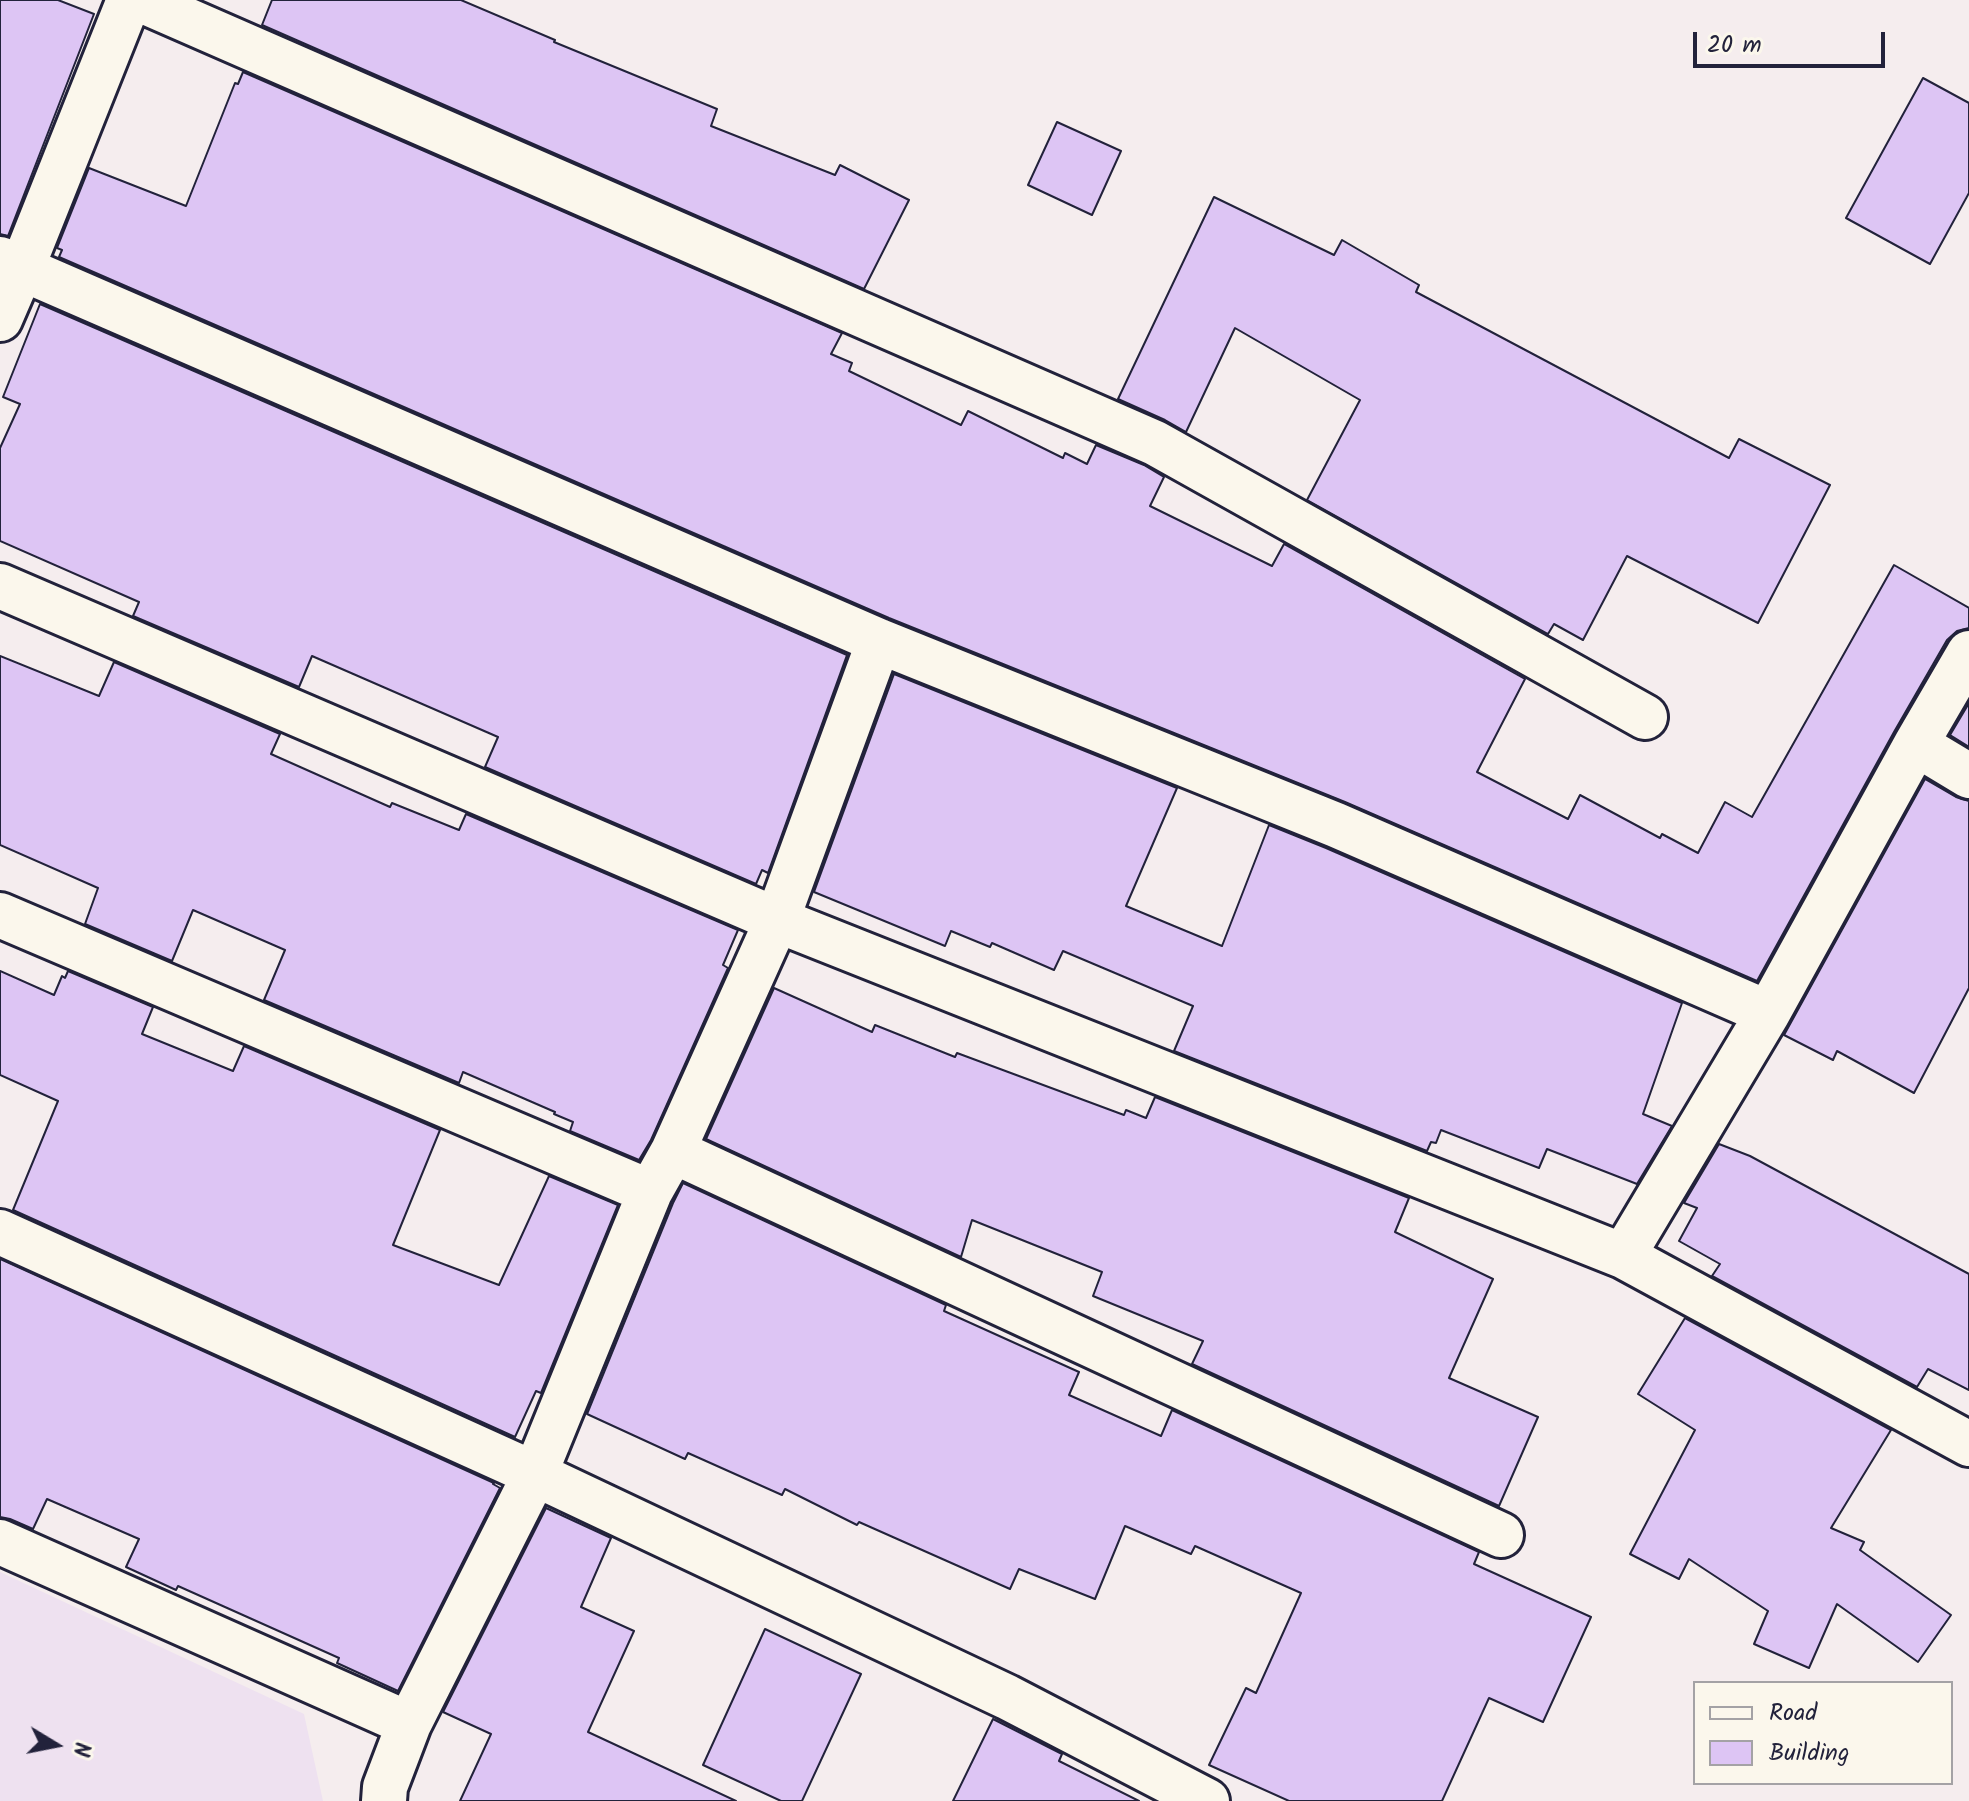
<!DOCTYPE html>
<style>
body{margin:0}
#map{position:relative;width:1969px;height:1801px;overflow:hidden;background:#f5edee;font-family:Kalam,sans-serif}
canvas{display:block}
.legend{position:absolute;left:1693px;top:1681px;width:260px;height:104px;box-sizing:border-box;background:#fbf7ec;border:2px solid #a4a2a5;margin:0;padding:10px 14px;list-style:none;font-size:24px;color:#22223b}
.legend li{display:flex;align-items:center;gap:16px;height:40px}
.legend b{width:40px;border:2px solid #a4a2a5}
.north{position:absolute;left:16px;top:1705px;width:80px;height:80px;-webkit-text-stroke:6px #fbf7ec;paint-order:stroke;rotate:100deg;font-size:22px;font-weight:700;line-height:32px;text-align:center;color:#22223b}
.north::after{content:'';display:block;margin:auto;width:28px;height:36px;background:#22223b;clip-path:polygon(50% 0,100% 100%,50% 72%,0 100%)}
.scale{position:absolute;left:1693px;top:32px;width:192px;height:36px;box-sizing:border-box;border:4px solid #22223b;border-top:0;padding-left:10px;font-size:24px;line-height:28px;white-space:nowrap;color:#22223b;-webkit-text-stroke:6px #fbf7ec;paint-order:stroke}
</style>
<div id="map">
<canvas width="1969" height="1801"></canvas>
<ul class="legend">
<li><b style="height:10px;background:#fbf7ec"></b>Road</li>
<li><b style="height:22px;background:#ddc5f4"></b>Building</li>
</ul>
<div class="north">N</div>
<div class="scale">20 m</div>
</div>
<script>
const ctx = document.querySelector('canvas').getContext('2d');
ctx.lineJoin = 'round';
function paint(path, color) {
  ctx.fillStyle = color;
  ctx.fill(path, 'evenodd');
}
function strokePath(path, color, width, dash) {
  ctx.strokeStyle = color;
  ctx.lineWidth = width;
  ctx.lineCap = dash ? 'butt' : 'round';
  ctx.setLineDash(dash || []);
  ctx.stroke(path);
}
const built = new Path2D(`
 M0,1572l304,142 19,87h-323z`);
const building = new Path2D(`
 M0,0h58l36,14 -86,222 -8,-2z
 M272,0h189l94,40 -1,2 163,67 -6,17 124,49 5,-10 69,35 -45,89 -602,-264z
 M243,72l599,261 -11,21 21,9 -3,8 112,54 7,-14 95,47 2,-5 22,11 9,-19 48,20 20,12 -14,29 122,60 12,-22 241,135 -48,93 91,47 12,-24 80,43 2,-4 36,19 27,-51 27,15 142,-252 75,43v20l-12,3 -10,9 -53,92 -137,249 -412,-179 -456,-184 -830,-361 3,-7 -5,-2 32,-80 97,38 49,-123 3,1z
 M1923,78l46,25v90l-39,71 -84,-46z
 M1057,122l64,29 -29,64 -64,-30z
 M1214,197l120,58 8,-15 77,45 -3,7 313,166 10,-19 91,46 -72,138 -131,-67 -44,84 -29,-16 -6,10 -241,-134 53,-100 -125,-72 -49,104 -21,-12 -47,-21z
 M40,304l807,351 -79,218 -6,-3 -6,14 -271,-117 13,-30 -186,-81 -13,31 -166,-71 6,-14 -139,-61v-93l20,-44 -17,-7z
 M0,656l99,40 15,-34 166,72 -9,20 119,53 2,-4 67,27 7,-16 272,116 -15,35 5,3 -77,172 -12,20 -69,-29 3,-9 -19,-8 1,-2 -92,-40 -4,11 -195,-83 21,-50 -92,-40 -21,51 -87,-37 13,-36 -98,-43z
 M894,674l283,114 -51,118 96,40 47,-121 57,23 356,155 -39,111 29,12 -35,58 -90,-35 -8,19 -98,-38 -5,13 -5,-1 -4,9 -253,-100 19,-45 -130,-55 -9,19 -62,-27 -2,4 -39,-16 -6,15 -131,-54z
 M1969,703v44l-19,-12z
 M1925,779l31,18 13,4v187l-55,105 -77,-42 -4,9 -49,-25z
 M0,971l54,24 8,-19 3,2 3,-7 85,36 -11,27 91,37 11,-25 196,84 -47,115 106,40 50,-109 69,29 -77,188 -5,-2 -21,46 -502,-227 45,-109 -58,-26z
 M774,988l98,44 3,-7 80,32 2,-4 167,62 2,-5 20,8 9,-21 254,101 -14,34 98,47 -44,99 89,39 -39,89 -307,-142 11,-23 -110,-45 9,-24 -130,-52 -11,37 -255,-118z
 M1719,1144l31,12 219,118v116l-41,-21 -11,18 -205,-111 8,-12 -41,-23 18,-33 -13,-5z
 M683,1183l263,122 -2,6 135,61 -10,23 92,41 11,-26 307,142 -5,12 117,53 -48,105 -54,-24 -47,103h-153l-80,-36 37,-77 10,5 45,-100 -106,-47 -4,8 -66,-28 -30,73 -76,-30 -9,20 -151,-67 -2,3 -72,-36 -3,6 -94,-42 -3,6 -98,-45 86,-211z
 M0,1259l494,224 -1,1 7,4 -102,203 -61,-28 2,-5 -161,-72 -2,4 -50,-23 13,-28 -92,-40 -14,30 -23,-10 -10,-2z
 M1685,1318l206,112 -60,98 33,14 -4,8 91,65 -33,47 -81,-58 -28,64 -55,-24 14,-33 -79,-52 -10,20 -49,-25 65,-124 -57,-36z
 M546,1508l65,30 -30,69 53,24 -46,101 148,69h-276l31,-67 -48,-22z
 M765,1629l96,45 -59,127h-21l-78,-36z
 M993,1719l69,35 -3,7 80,40h-186z`);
const minor = new Path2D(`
 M141,0l1014,443 490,274
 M0,259l879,382 457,184 432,188
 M0,319l22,-51 107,-268
 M0,586l777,334 846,336 346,188
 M1916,744l53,32
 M0,915l650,277
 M673,1151l828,384
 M0,1232l535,242 472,223 200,104
 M1623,1256l145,-243 148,-269 53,-91
 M0,1542l409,182
 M384,1801l1,-14 24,-63 126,-250 115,-282 23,-41 104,-231 102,-279`);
paint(built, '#eee1f0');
paint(building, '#ddc5f4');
strokePath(building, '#22223b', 2);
strokePath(minor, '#22223b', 50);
strokePath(minor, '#fbf7ec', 44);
</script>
